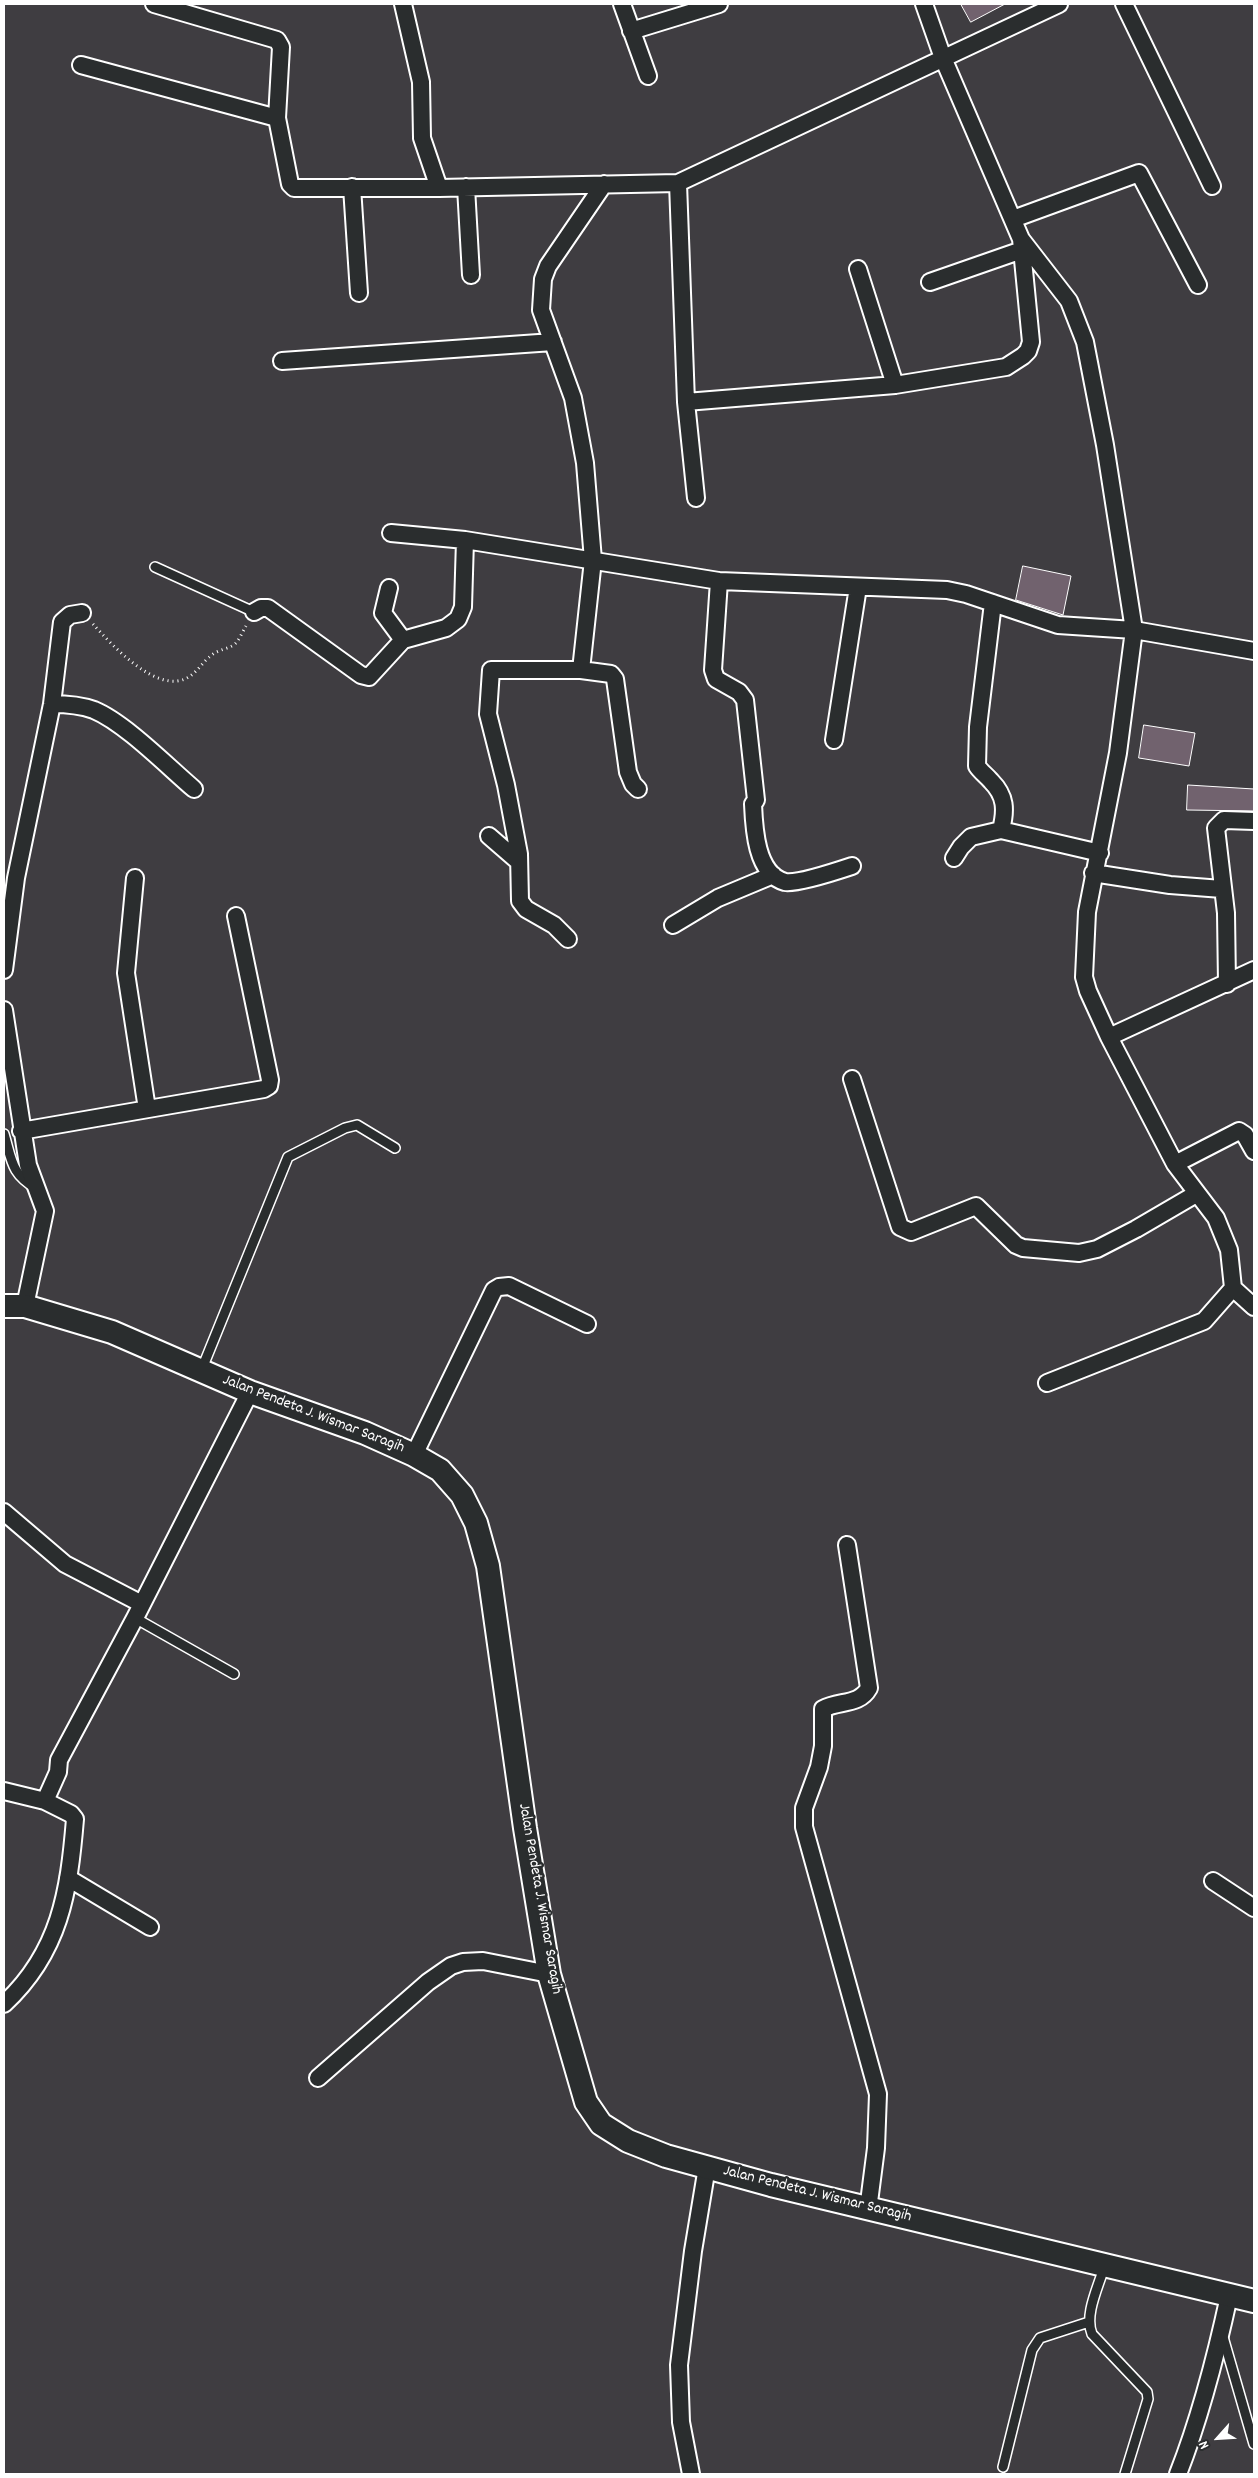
<!DOCTYPE html>
<style>
body{margin:0}
#map{position:relative;width:1258px;height:2478px;overflow:hidden;background:#3f3d41;font-family:Dekko,sans-serif}
canvas{display:block}
.frame{position:absolute;inset:0;border:5px solid #fff;pointer-events:none}
.north{position:absolute;left:1193px;top:2413px;width:50px;height:50px;-webkit-text-stroke:4px #2a2d2e;paint-order:stroke;rotate:244deg;font-size:14px;font-weight:700;line-height:20px;text-align:center;color:#fff}
.north::after{content:'';display:block;margin:auto;width:18px;height:22px;background:#fff;clip-path:polygon(50% 0,100% 100%,50% 72%,0 100%)}
</style>
<div id="map">
<canvas width="1258" height="2478"></canvas>
<div class="frame"></div>
<div class="north">N</div>
</div>
<script>
const ctx = document.querySelector('canvas').getContext('2d');
ctx.lineJoin = 'round';
function paint(path, color) {
  ctx.fillStyle = color;
  ctx.fill(path, 'evenodd');
}
function strokePath(path, color, width, dash) {
  ctx.strokeStyle = color;
  ctx.lineWidth = width;
  ctx.lineCap = dash ? 'butt' : 'round';
  ctx.setLineDash(dash || []);
  ctx.stroke(path);
}
function write(font, color, halo, rows, align = 'center') {
  ctx.font = font + ' Dekko,sans-serif';
  ctx.lineWidth = 5;
  ctx.setLineDash([]);
  ctx.textBaseline = 'middle';
  ctx.strokeStyle = halo;
  ctx.fillStyle = color;
  for (const [text, x, y, turn = 0] of rows) {
    ctx.save();
    ctx.translate(x, y);
    ctx.rotate((+turn || 0) * Math.PI / 180);
    ctx.textAlign = isNaN(turn) ? turn : align;
    if (halo) ctx.strokeText(text, 0, 0);
    ctx.fillText(text, 0, 0);
    ctx.restore();
  }
}
const building = new Path2D(`
 M961,4h44l-34,18z
 M1023,566l48,10 -8,39 -47,-15z
 M1144,725l51,8 -6,33 -50,-8z
 M1188,785l66,4v22l-67,-1z`);
const path = new Path2D(`
 M93,624c19,21 63,70 94,54 10,-5 16,-17 25,-23 7,-6 18,-6 24,-12 4,-5 7,-12 10,-17`);
const lane = new Path2D(`
 M155,567l99,45
 M4,1134c8,27 7,40 33,55
 M201,1371l87,-214 57,-29 12,-3 38,23
 M135,1618l99,56
 M1104,2267c-5,19 -20,47 -12,67l55,58 1,7 -23,75
 M1223,2337l31,107
 M1003,2467l29,-117 8,-12 49,-16`);
const street = new Path2D(`
 M154,4l123,36 4,7 -4,71 13,66 4,4h145l239,-5 381,-179
 M403,4l18,78 1,56 17,50
 M622,4l26,72
 M924,4l19,54 78,181 48,62 16,41 20,103 29,185 -16,123 -31,159 -3,65 4,14 21,46 66,127 41,54 13,32 4,38 21,19
 M1124,4l88,182
 M631,31l88,-27
 M81,65l196,53
 M678,183l8,219 10,96
 M352,187l7,106
 M466,187l5,88
 M1013,219l126,-46 59,112
 M858,269l37,116
 M930,282l92,-32
 M282,361l271,-19
 M686,402l209,-17 111,-18 17,-11 5,-5 3,-9 -10,-103
 M391,533l74,7 254,41 228,9 19,4 92,31 76,5 120,21
 M719,581l-6,89 3,9 23,13 6,8 11,100 -3,4c1,24 3,70 32,78 12,2 55,-12 67,-16
 M389,588l-6,25 20,27
 M993,603l-15,124 -1,39c4,6 9,9 14,15 15,15 15,29 10,49
 M254,612l7,-4h7l93,67 8,2 34,-37 43,-12 12,-9 5,-12 2,-67
 M581,670l12,-110 -8,-97 -12,-65 -32,-88 2,-31 5,-13 56,-82
 M52,704c15,0 28,1 42,6 31,13 73,56 100,79
 M834,740l24,-153
 M489,836l30,26
 M954,858l7,-11 10,-10 30,-7 99,23
 M1093,873l77,12 52,4
 M135,878l-9,95 21,136
 M673,925l45,-27 55,-23
 M568,939l-14,-14 -28,-16 -6,-8 -1,-47 -13,-69 -18,-71 3,-44h90l30,4 4,5 13,93 5,12 5,5
 M4,970l12,-92 36,-174 10,-82 8,-7 12,-2
 M1227,984l-1,-71 -10,-85 8,-8 30,1
 M4,1010l24,155 17,46 -20,95
 M1109,1037l145,-67
 M852,1079l48,148 11,5 65,-26 40,39 7,3 56,5 18,-4 39,-20 60,-35
 M21,1131l243,-42 5,-3 1,-6 -34,-164
 M1175,1164l64,-33 6,4 9,16
 M1047,1383l157,-62 29,-33
 M414,1455l80,-165 5,-3 10,-1 78,38
 M4,1512l61,52 77,40
 M847,1545l22,143c-10,18 -30,12 -46,21v37l-4,21 -15,41v19l74,267 -2,54 -8,62
 M4,1791l41,10
 M68,1878l82,49
 M1213,1881l41,27
 M4,2004c56,-52 65,-112 71,-185l-4,-5 -26,-13 13,-29 1,-12 76,-142 115,-226
 M318,2078l110,-96 23,-16 12,-4 20,-1 66,13
 M691,2474l-10,-52 -2,-57 14,-114 14,-84
 M1178,2474c22,-56 38,-118 51,-178`);
const secondary = new Path2D(`
 M4,1306h21l87,26 138,60 115,41 49,22 26,15 22,25 14,28 12,43 37,262 24,146 37,128 15,22 27,17 38,15 105,29 483,116`);
const streetNames = [
 ["Jalan Pendeta J. Wismar Saragih",313,1415,21],
 ["Jalan Pendeta J. Wismar Saragih",539,1899,80],
 ["Jalan Pendeta J. Wismar Saragih",817,2195,14]
];
paint(building, '#71626e');
strokePath(building, '#fff', 1);
strokePath(lane, '#fff', 12);
strokePath(street, '#fff', 20);
strokePath(secondary, '#fff', 26);
strokePath(path, '#fff', 3, [1, 4]);
strokePath(lane, '#2a2d2e', 9);
strokePath(street, '#2a2d2e', 16);
strokePath(secondary, '#2a2d2e', 22);
write('16px', '#fff', '#2a2d2e', streetNames);
</script>
